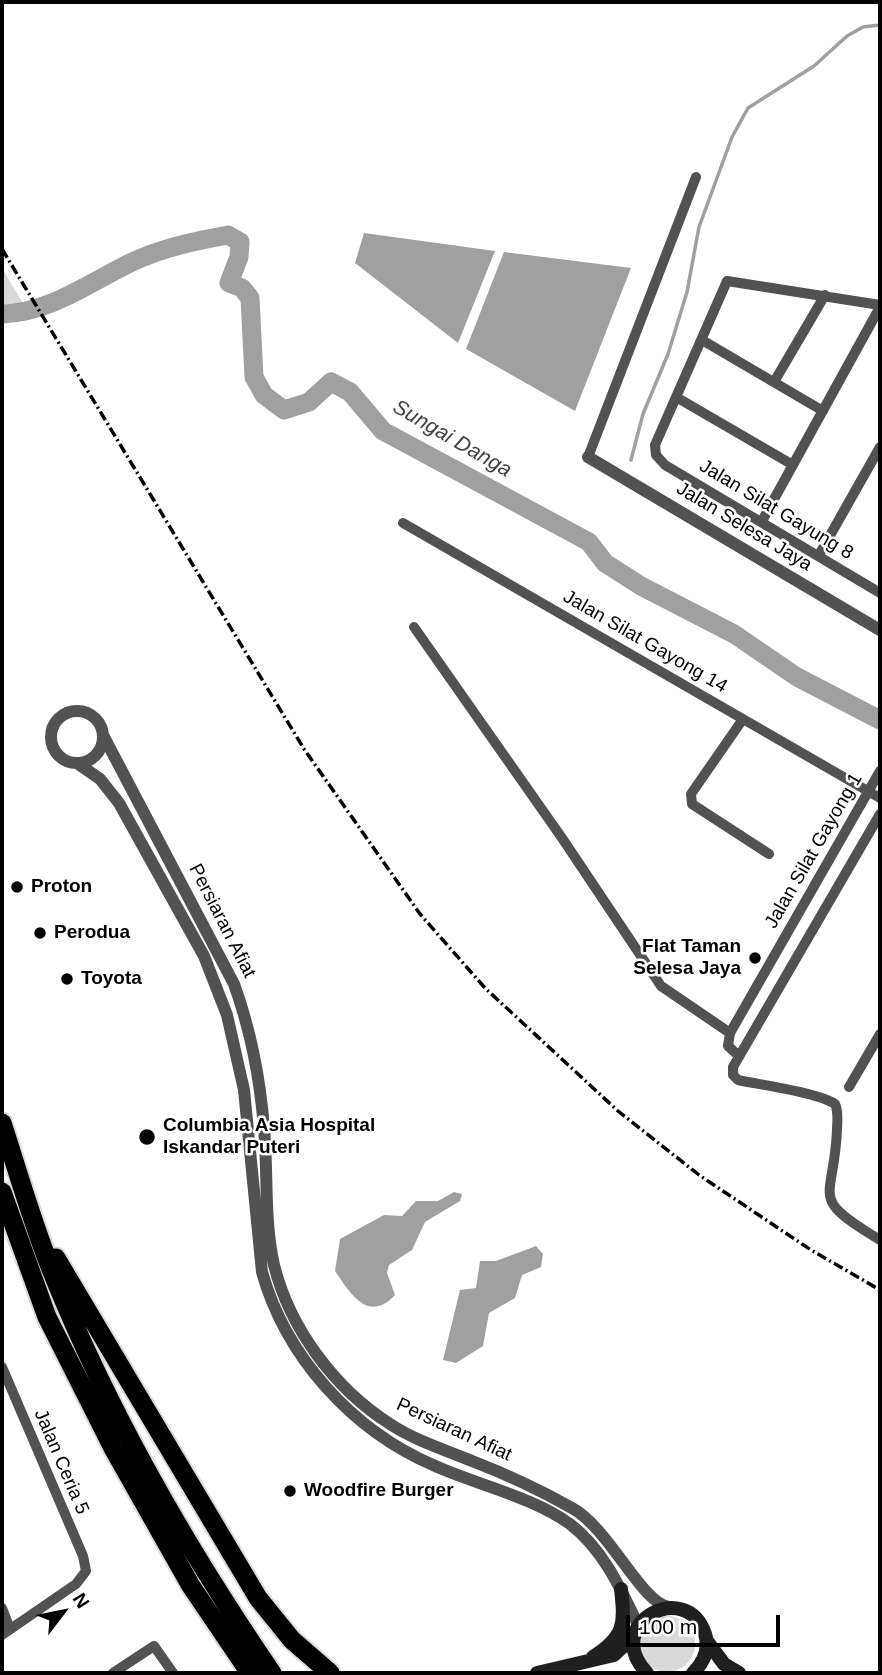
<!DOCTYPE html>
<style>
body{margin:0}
#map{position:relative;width:882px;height:1675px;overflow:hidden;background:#fff;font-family:Arial,sans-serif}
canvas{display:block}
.frame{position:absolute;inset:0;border:4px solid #000;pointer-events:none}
.north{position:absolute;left:28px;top:1577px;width:70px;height:70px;-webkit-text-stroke:5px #fff;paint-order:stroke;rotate:58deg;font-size:19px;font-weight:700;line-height:28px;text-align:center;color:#000}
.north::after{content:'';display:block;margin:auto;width:24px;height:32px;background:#000;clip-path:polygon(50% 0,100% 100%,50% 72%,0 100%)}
.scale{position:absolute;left:626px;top:1615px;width:154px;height:32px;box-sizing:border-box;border:4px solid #000;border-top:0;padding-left:9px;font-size:21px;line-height:24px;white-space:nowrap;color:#000;-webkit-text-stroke:5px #fff;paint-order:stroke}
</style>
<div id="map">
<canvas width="882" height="1675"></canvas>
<div class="frame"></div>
<div class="north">N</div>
<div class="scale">100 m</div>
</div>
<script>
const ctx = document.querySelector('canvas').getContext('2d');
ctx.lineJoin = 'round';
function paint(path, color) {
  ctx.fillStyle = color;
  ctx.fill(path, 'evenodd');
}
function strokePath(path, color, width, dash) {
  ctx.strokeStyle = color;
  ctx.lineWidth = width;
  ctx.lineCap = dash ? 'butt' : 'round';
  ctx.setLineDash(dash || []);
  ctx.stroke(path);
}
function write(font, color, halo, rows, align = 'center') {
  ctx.font = font + ' Arial,sans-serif';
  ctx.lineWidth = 5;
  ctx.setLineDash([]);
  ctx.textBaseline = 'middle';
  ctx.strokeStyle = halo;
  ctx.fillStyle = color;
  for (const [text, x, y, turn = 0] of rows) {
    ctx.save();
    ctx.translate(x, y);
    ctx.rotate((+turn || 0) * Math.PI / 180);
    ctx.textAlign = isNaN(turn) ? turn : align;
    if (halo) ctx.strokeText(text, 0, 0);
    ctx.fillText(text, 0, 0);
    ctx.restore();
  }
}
const green = new Path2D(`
 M2,268l22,37 -22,-1z
 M639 1644a28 28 0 1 1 56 0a28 28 0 1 1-56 0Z`);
const water = new Path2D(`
 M364,233l131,18 -37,92 -103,-80z
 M504,252l127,16 -56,143 -109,-62z
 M454,1192l8,2 -2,7 -35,21 -13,28 -23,15 -2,8 8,22c-27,29 -45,-2 -60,-24l5,-32 44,-24 18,1 14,-15h22z
 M536,1246l7,8 -2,13 -19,8 -7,23 -26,15 -6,33 -27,17 -13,-3 17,-70 16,-2 4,-27h16z`);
const stream = new Path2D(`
 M631,460l12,-46 25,-60 19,-62 12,-65 33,-90 16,-29 66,-42 33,-30 16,-9 17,-2`);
const river = new Path2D(`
 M2,314c47,-1 87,-31 128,-51 31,-15 65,-22 98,-28l12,7 -1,15 -10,26 13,5 8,10 4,79 10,18 20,15 25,-8 22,-20 19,10 33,39 206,111 16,21 36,23 93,48 63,43 83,43`);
const minor = new Path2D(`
 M880,305l-153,-24 -72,164 1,10 9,10 215,128
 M702,340l121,71
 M774,382l51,-87
 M676,397l117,68
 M588,457l108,-280
 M762,521l118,-214
 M403,523l477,275
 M819,555l61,-108
 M414,627l148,211 99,148 69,47
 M743,719l-52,75 1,10 77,50
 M880,814l-147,253v8l5,5c23,5 82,13 97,24 4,8 2,18 2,26 -3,72 -30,66 43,110
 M739,1056l-11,-10 2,-13 150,-262
 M849,1087l31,-53
 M2,1367l81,189 3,15 -10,13 -74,51
 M2,1608l8,21
 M113,1673l41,-27 19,27`);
const tertiary = new Path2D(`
 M588,457l292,173
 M51 737a26 26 0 1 1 52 0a26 26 0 1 1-52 0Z
 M103,735l131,249c17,47 26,94 30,144 4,45 0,94 10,137 16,64 61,124 116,159 24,16 55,26 82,37 34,13 68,29 100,47 37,20 70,96 97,99
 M77,763l23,16 19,24 85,153 23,59 17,75 18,182c24,85 90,158 171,193 44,20 98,31 137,59 33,25 51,65 68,101`);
const secondary = new Path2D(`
 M707,1641l17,23 15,9
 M593,1657c32,-20 32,-33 28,-68
 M537,1673l77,-18 20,-19
 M647,1673c-47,-50 40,-95 58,-39 5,15 -1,28 -12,39`);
const motorway = new Path2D(`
 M2,1123c17,52 32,106 53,156 57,140 132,270 217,394
 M2,1192l45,125 66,131 78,138 59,87
 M56,1258l202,340 34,42 38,33`);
const rail = new Path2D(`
 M2,249l302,500 116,165 65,74 133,123 81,64 112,75 69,40`);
const markers = [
 [17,887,7,"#000"],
 [40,933,7,"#000"],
 [755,958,7,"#000"],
 [67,979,7,"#000"],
 [147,1137,9,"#000"],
 [290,1491,7,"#000"]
];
const streetNames = [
 ["Jalan Silat Gayung 8",776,510,31],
 ["Jalan Selesa Jaya",744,527,31],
 ["Jalan Silat Gayong 14",645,642,30],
 ["Jalan Silat Gayong 1",814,851,-60],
 ["Persiaran Afiat",222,921,63],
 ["Persiaran Afiat",454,1430,25],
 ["Jalan Ceria 5",61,1462,67]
];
const poiNames = [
 ["Proton",31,887],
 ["Perodua",54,933],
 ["Flat Taman",741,947,"right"],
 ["Selesa Jaya",741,969,"right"],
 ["Toyota",81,979],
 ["Columbia Asia Hospital",163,1126],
 ["Iskandar Puteri",163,1148],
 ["Woodfire Burger",304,1491]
];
const waterNames = [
 ["Sungai Danga",452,439,30]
];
paint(green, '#d9d9d9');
paint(water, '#a0a0a0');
strokePath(stream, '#a0a0a0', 3.5);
strokePath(river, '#a0a0a0', 19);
strokePath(motorway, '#dbdbdb', 23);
strokePath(minor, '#525252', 10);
strokePath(tertiary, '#525252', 12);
strokePath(secondary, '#1f1f1f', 14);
strokePath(motorway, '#000', 19);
strokePath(rail, '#000', 3.5, [10, 3.5, 2, 3.5]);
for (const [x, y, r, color] of markers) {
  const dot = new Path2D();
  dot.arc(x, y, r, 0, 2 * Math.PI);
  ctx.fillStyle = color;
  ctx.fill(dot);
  strokePath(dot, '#fff', 2.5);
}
write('19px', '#000', '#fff', streetNames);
write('bold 19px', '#000', '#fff', poiNames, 'left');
write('italic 21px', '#414141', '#fff', waterNames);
</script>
